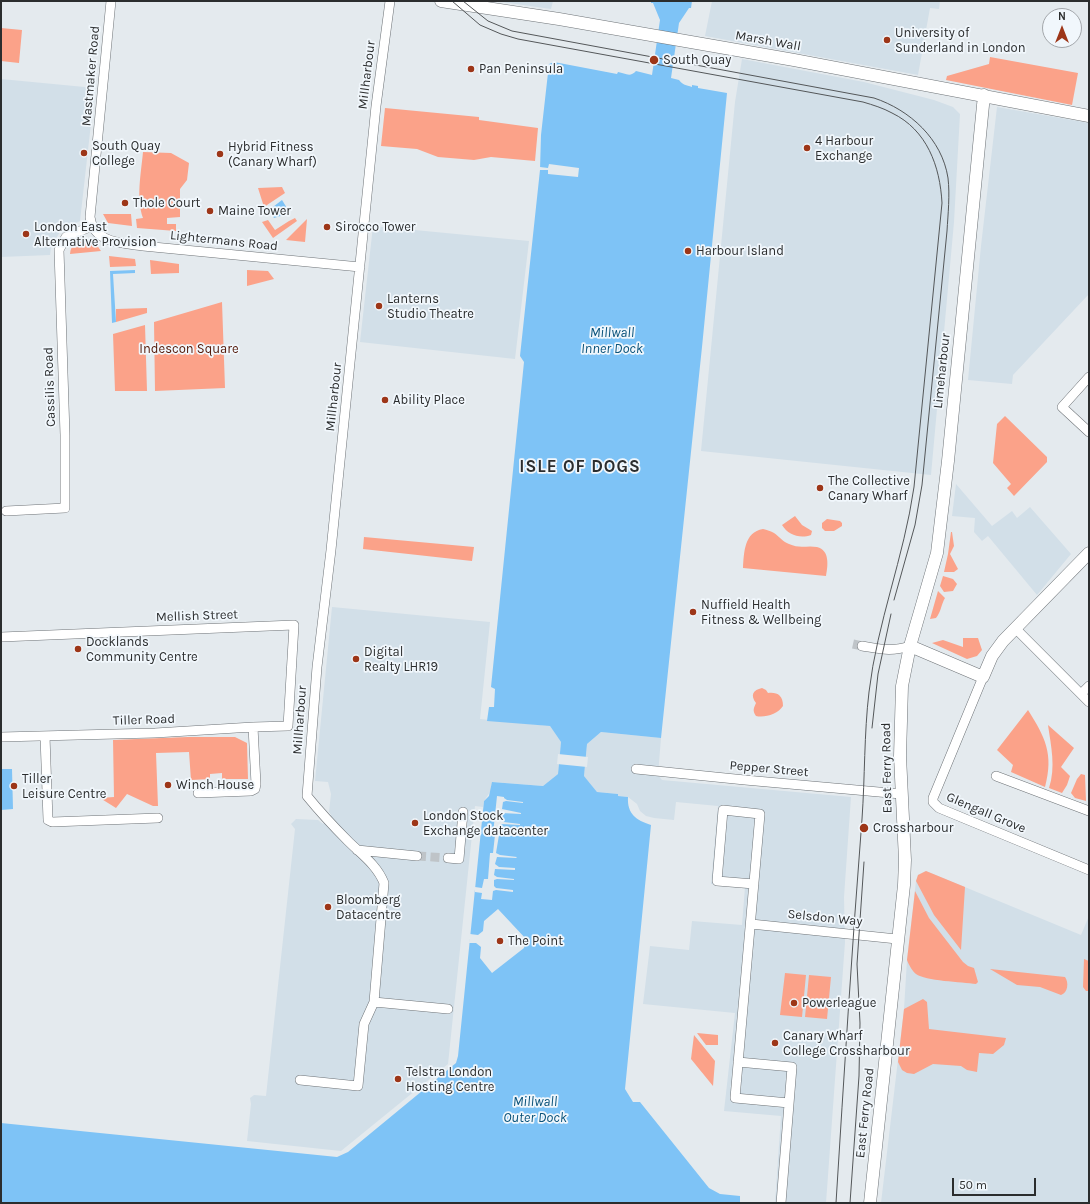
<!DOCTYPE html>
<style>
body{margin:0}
#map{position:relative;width:1090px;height:1204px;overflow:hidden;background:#e4eaee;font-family:Karla,sans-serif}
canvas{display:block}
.frame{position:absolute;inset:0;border:2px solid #2b2d2e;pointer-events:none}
.north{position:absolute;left:1042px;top:8px;width:40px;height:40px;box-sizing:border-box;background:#f1f7fc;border:1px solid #a2a6aa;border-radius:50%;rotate:0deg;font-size:11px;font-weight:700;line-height:16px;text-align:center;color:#2b2d2e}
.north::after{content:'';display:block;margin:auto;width:14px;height:18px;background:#9d3618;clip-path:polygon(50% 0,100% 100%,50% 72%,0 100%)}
.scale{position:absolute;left:952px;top:1178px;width:84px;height:18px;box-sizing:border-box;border:2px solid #2b2d2e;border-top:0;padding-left:5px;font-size:12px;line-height:14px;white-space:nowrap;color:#2b2d2e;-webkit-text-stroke:3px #f1f7fc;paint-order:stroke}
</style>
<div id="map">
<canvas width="1090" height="1204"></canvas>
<div class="frame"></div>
<div class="north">N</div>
<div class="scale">50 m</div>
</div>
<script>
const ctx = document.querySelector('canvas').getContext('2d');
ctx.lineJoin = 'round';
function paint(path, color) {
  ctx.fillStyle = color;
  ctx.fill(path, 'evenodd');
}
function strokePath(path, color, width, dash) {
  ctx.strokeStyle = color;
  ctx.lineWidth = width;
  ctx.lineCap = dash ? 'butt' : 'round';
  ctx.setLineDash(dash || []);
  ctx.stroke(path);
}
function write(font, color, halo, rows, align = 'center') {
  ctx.font = font + ' Karla,sans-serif';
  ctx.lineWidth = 3.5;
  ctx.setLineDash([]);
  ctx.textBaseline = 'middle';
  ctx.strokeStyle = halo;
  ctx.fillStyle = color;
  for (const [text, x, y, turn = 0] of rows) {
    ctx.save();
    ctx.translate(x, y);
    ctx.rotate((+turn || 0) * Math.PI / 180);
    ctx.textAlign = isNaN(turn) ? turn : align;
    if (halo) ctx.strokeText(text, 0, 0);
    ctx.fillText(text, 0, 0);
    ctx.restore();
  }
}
const built = new Path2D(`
 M495,1h58l-2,8z
 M712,1h228l-1,8 -9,-1 -12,67 -213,-39z
 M742,59l122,23 70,18 19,7 7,7 -6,108 -23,253 -230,-24 34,-349z
 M1,79l94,9 -15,133 -19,9 -10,17 -1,8 -49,2z
 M997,107l92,16v171l-76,81 -1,9 -44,-4 13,-134z
 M373,226l156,15 -14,118 -155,-17z
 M956,484l36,42 20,-15 5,7 13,-11 41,47 -34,41 -49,-59 -6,5 -8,-9 1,-14 -23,-2z
 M332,607l158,15 -10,97 70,7 11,16 -3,32 -15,12 -50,-4 -1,7 -8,12 -1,6 -8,-1 -27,258 -107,87 -94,-10 4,-37 -1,-6 4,-3 12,1 29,-267 -4,-5 5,-5 22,1 5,4 8,-9 -2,-3 2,-18 -3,-12 -13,-1z
 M601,732l60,6 -3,37 4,5 189,17 -7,100 1,45 -19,261h-51l6,-87 -57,-5 11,-98 -92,-9 7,-58 39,4 3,-29 50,4 3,-38 -34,-3 7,-78 -42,-4 -2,18 -20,-2 -8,-2 -6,-5 -3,-7 -9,-7 -11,-1 1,-2 -21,-2 -13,-16 3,-32z
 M926,871l155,64 8,-19v287h-208l23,-194 3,-49 9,-79 2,-6z`);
const green = new Path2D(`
 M1,28l21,2 -3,33 -18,-2z
 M990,57l88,16 -6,32 -126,-25 1,-4 42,-12z
 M385,108l94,9v3l59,8 -3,33 -44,-4 -17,3 -36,-3 -21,-8 -36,-3z
 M143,152l28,1 18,10 -2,17 -7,9v28l-13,1v6h9v7l-39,-3 -1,-9 7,-1c-7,-20 -2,-44 0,-66z
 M282,187l3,6 -21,14 -6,-19z
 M103,214h28l1,12 -24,-3z
 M295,218l2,3 -24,17 -11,-16 6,-2 7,10 14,-9z
 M307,219l-2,23 -19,-2z
 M86,241l10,3 5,7 -31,3c1,-10 6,-12 16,-13z
 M109,256l26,3 1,7 -26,1z
 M150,260l29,4v9l-28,1z
 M247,270l21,1 6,8 -27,7z
 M222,302l3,86 -70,3 -1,-69z
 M147,308v5l-31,9v-13z
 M145,325l2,66h-32l-2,-57z
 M1005,416l42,41v5l-33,34 -7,-8 4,-4 -18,-21 4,-39z
 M795,516l7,9 10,6 -1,4c-11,4 -23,0 -29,-10z
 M827,519l13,2 2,2v3l-8,5h-9l-3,-3v-5z
 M763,529c4,1 8,2 11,4 6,4 9,9 15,11 11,5 18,1 28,3 13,3 11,19 9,29l-83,-8c1,-15 1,-36 20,-39z
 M951,532h1l2,14 -4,8 8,15 -4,3h-10l4,-18z
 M364,537l110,10 -2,14 -109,-12z
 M943,576l10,3 4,5 -4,7 -9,1 -4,-6z
 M938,591l7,7c-4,7 -4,14 -9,20l-6,1z
 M963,638h15l4,12 -5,6 -10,3 -35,-16 11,-3 20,7z
 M762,688l4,2 2,3c9,-1 15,2 15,13 -5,8 -18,12 -27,10 -4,-6 -2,-8 0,-13 -6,-8 -3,-13 6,-15z
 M1028,710c17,27 26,44 17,77l-34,-15 2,-7 -16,-15z
 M1048,725l26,23 -13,19 9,9 -3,9 -5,8 -13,-5c7,-21 2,-42 -1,-63z
 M188,737h47l12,6 1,36h-26v-6l-12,1v5l-19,1 -2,-28 -33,1 2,53h-5l-26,-12 -11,14 -16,-10 14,-1 -1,-57z
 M1081,774l4,1 1,26 -11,-3 -4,-5 6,-14z
 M926,871l39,16 -4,63 -27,-35 -18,-34 2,-6z
 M915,891l14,27 34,44 5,4 6,2 4,14 -2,2c-14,-2 -51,-3 -60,-10 -4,-3 -7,-9 -9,-14z
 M1084,959l5,2v30h-3l-3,-4z
 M990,969l75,8c4,5 3,16 -4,18l-21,-8 -23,-2z
 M785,973l21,2 -4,42 -22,-2z
 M809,975l22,2 -4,42 -22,-2z
 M923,999l4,3 2,27 77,9 -2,7 -11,9 -14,-1 -2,19 -10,-2 -6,-4 -28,-2 -19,10 -7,-1 -5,-3 -4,-8 6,-53z
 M697,1033l21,2v10h-12z
 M694,1035l21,26 -2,25 -22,-27z`);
const water = new Path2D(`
 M651,1h41l-1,7h-2l-10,15 -8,55 8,2c4,5 7,5 13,7v-2l6,1v2l29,5 -25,254 -41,391 -60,-6 -14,12 -3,32 13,16 21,2v2l10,1c-1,17 8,23 23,28l-26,264 8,13h7l69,86 11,6 20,2v7h-739v-80l336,34 11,-5 108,-89 2,-7 26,-255 5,-5 3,-14 51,4 15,-12 3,-32 -11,-16 -63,-5 2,-14h5l1,-18 -4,-2 33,-325 -4,-6 20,-186 1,-35 8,-71 5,-2 63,12 1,-2c7,1 12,6 18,-1l16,4 8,-55 -7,-17h-2z
 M282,200l8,13 -16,5 -5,-8z
 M135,270v3l-22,1 3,48 -4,1 -2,-52z
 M1,769h11l1,40 -12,1z`);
const pier = new Path2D(`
 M549,164l30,4 -1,9 -30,-3v-4h-8v-3l8,1z
 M558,754l30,3 -1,10 -30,-3z
 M497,796l7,1v1l3,2 16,2v1l-17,-2 -3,1 -1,7 19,4v1l-19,-1 -1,7 3,2 16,2v1l-19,-1 -2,7 3,2 17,2v1l-20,-1 -3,18 4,2 17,2 -1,1 -19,-1 -2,7 4,3 16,1v2l-20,-1 -1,6 3,2 17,2v1l-17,-1 -3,1v6l2,2 17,2v2l-17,-2 -3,1 -1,9 -11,-1 1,-6 -7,-1v-5l7,1 2,-9h4l2,-26h3l2,-18 -2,-1z
 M498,909l28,30 -2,9 -32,25 -12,-15 1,-11 -5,-4h-7l1,-9 8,1 5,-4 1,-10z`);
const streetTunnel = new Path2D(`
 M853,644l9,2
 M417,856l31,2`);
const street = new Path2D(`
 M111,1l-21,216c3,26 32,26 53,29l217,21
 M1089,377l-27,30 27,25
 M6,511l59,-3v-73l-6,-185 7,-13 26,-11
 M1015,628l74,74
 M1,637l293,-12 -6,101 -35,1 -98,6 -154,4
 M862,646c19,3 29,6 48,0
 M983,677l-50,121v4l6,6 150,62
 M1081,694l8,-8
 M45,736l3,84 4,2 106,-4
 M636,769l109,11 156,14
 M996,776l93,35
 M198,793l53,-2 4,-2 1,-5 -3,-57
 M357,850l60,6
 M448,858l11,1 4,-47
 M754,884l-37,-3 6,-71 37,4 -25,284 54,5
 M751,924l146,15
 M374,1002l74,7
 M738,1062l54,5 -11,136
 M300,1080l58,6 6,-62 10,-22 10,-119c-7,-18 -23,-29 -36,-42 -14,-14 -28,-29 -41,-45l10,-129 14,-117 45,-444 14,-105`);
const secondary = new Path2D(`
 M441,1l118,18 235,41 295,56
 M910,646l73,31 9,-21 11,-15 86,-88
 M870,1203l34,-318 1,-25 -5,-104 2,-70 8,-40 27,-93 11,-92 36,-366`);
const tram = new Path2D(`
 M452,1l28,24 21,9 17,5 345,63c10,3 20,6 29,11 35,17 48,53 50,90l-28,284c-10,70 -37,136 -45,205 -5,42 -4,85 -7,127 -10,128 -18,256 -26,384
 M463,1l25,20 24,10 362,67c36,12 68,41 74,80 2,17 0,36 -1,53l-25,254 -7,40 -21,75
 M872,728l6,-54 13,-60
 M850,1203l9,-127 1,-53 -3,-59 7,-102`);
const markers = [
 [887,40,4,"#9d3618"],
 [654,60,5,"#9d3618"],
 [471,69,4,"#9d3618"],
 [807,148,4,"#9d3618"],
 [84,153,4,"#9d3618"],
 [220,154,4,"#9d3618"],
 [125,203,4,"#9d3618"],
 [210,211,4,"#9d3618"],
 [327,227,4,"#9d3618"],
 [26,234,4,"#9d3618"],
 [688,251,4,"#9d3618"],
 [379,306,4,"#9d3618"],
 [385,400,4,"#9d3618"],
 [820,488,4,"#9d3618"],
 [693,612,4,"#9d3618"],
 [78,649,4,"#9d3618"],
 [356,659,4,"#9d3618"],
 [168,785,4,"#9d3618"],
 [14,786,4,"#9d3618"],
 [415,823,4,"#9d3618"],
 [864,828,5,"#9d3618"],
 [328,907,4,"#9d3618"],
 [500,941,4,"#9d3618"],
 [794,1003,4,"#9d3618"],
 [775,1043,4,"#9d3618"],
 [398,1079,4,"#9d3618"]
];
const poiNames = [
 ["University of",895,33],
 ["Sunderland in London",895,48],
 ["South Quay",663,60],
 ["Pan Peninsula",479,69],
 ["4 Harbour",815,141],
 ["Exchange",815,156],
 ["South Quay",92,146],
 ["College",92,161],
 ["Hybrid Fitness",228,147],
 ["(Canary Wharf)",228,162],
 ["Thole Court",133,203],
 ["Maine Tower",218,211],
 ["London East",34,227],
 ["Alternative Provision",34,242],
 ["Sirocco Tower",335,227],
 ["Harbour Island",696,251],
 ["Lanterns",387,299],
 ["Studio Theatre",387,314],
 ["Ability Place",393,400],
 ["The Collective",828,481],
 ["Canary Wharf",828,496],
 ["Nuffield Health",701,605],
 ["Fitness & Wellbeing",701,620],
 ["Docklands",86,642],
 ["Community Centre",86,657],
 ["Digital",364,652],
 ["Realty LHR19",364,667],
 ["Tiller",22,779],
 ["Leisure Centre",22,794],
 ["Winch House",176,785],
 ["London Stock",423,816],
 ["Exchange datacenter",423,831],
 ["Crossharbour",873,828],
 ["Bloomberg",336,900],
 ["Datacentre",336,915],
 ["The Point",508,941],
 ["Powerleague",802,1003],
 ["Canary Wharf",783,1036],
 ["College Crossharbour",783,1051],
 ["Telstra London",406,1072],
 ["Hosting Centre",406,1087]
];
const streetNames = [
 ["Marsh Wall",768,41,10],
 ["Millharbour",367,75,-83],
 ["Mastmaker Road",91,76,-85],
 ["Lightermans Road",224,241,6],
 ["Limeharbour",942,371,-84],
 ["Cassilis Road",50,387,-92],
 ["Millharbour",334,397,-84],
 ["Mellish Street",197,616,-2],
 ["Tiller Road",144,720,-2],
 ["Millharbour",300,720,-86],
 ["East Ferry Road",887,768,-91],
 ["Pepper Street",769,769,5],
 ["Glengall Grove",986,813,23],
 ["Selsdon Way",825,918,6],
 ["East Ferry Road",865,1113,-84]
];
const parkNames = [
 ["Indescon Square",189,349]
];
const waterNames = [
 ["Millwall",612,333],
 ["Inner Dock",612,349],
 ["Millwall",535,1102],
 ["Outer Dock",535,1118]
];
const districtNames = [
 ["ISLE OF DOGS",580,467]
];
paint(built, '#d2dfe8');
paint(green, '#fba289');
paint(water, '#7ec3f6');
paint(pier, '#e4eaee');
strokePath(streetTunnel, '#bfc4c8', 9, [9, 4.5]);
strokePath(street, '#6e7377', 10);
strokePath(secondary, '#6e7377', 13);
strokePath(street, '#fff', 9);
strokePath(secondary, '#fff', 12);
strokePath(tram, '#545759', 1);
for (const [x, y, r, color] of markers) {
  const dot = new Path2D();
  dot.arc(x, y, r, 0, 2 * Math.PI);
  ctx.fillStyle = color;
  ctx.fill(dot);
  strokePath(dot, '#f1f7fc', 1.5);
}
write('13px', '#2b2d2e', '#f1f7fc', poiNames, 'left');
write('13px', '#2b2d2e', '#f1f7fc', streetNames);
write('13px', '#531706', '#f1f7fc', parkNames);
write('italic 14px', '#09527a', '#f1f7fc', waterNames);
ctx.letterSpacing = '1px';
write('bold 17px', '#2b2d2e', '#f1f7fc', districtNames);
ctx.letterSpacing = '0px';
</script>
